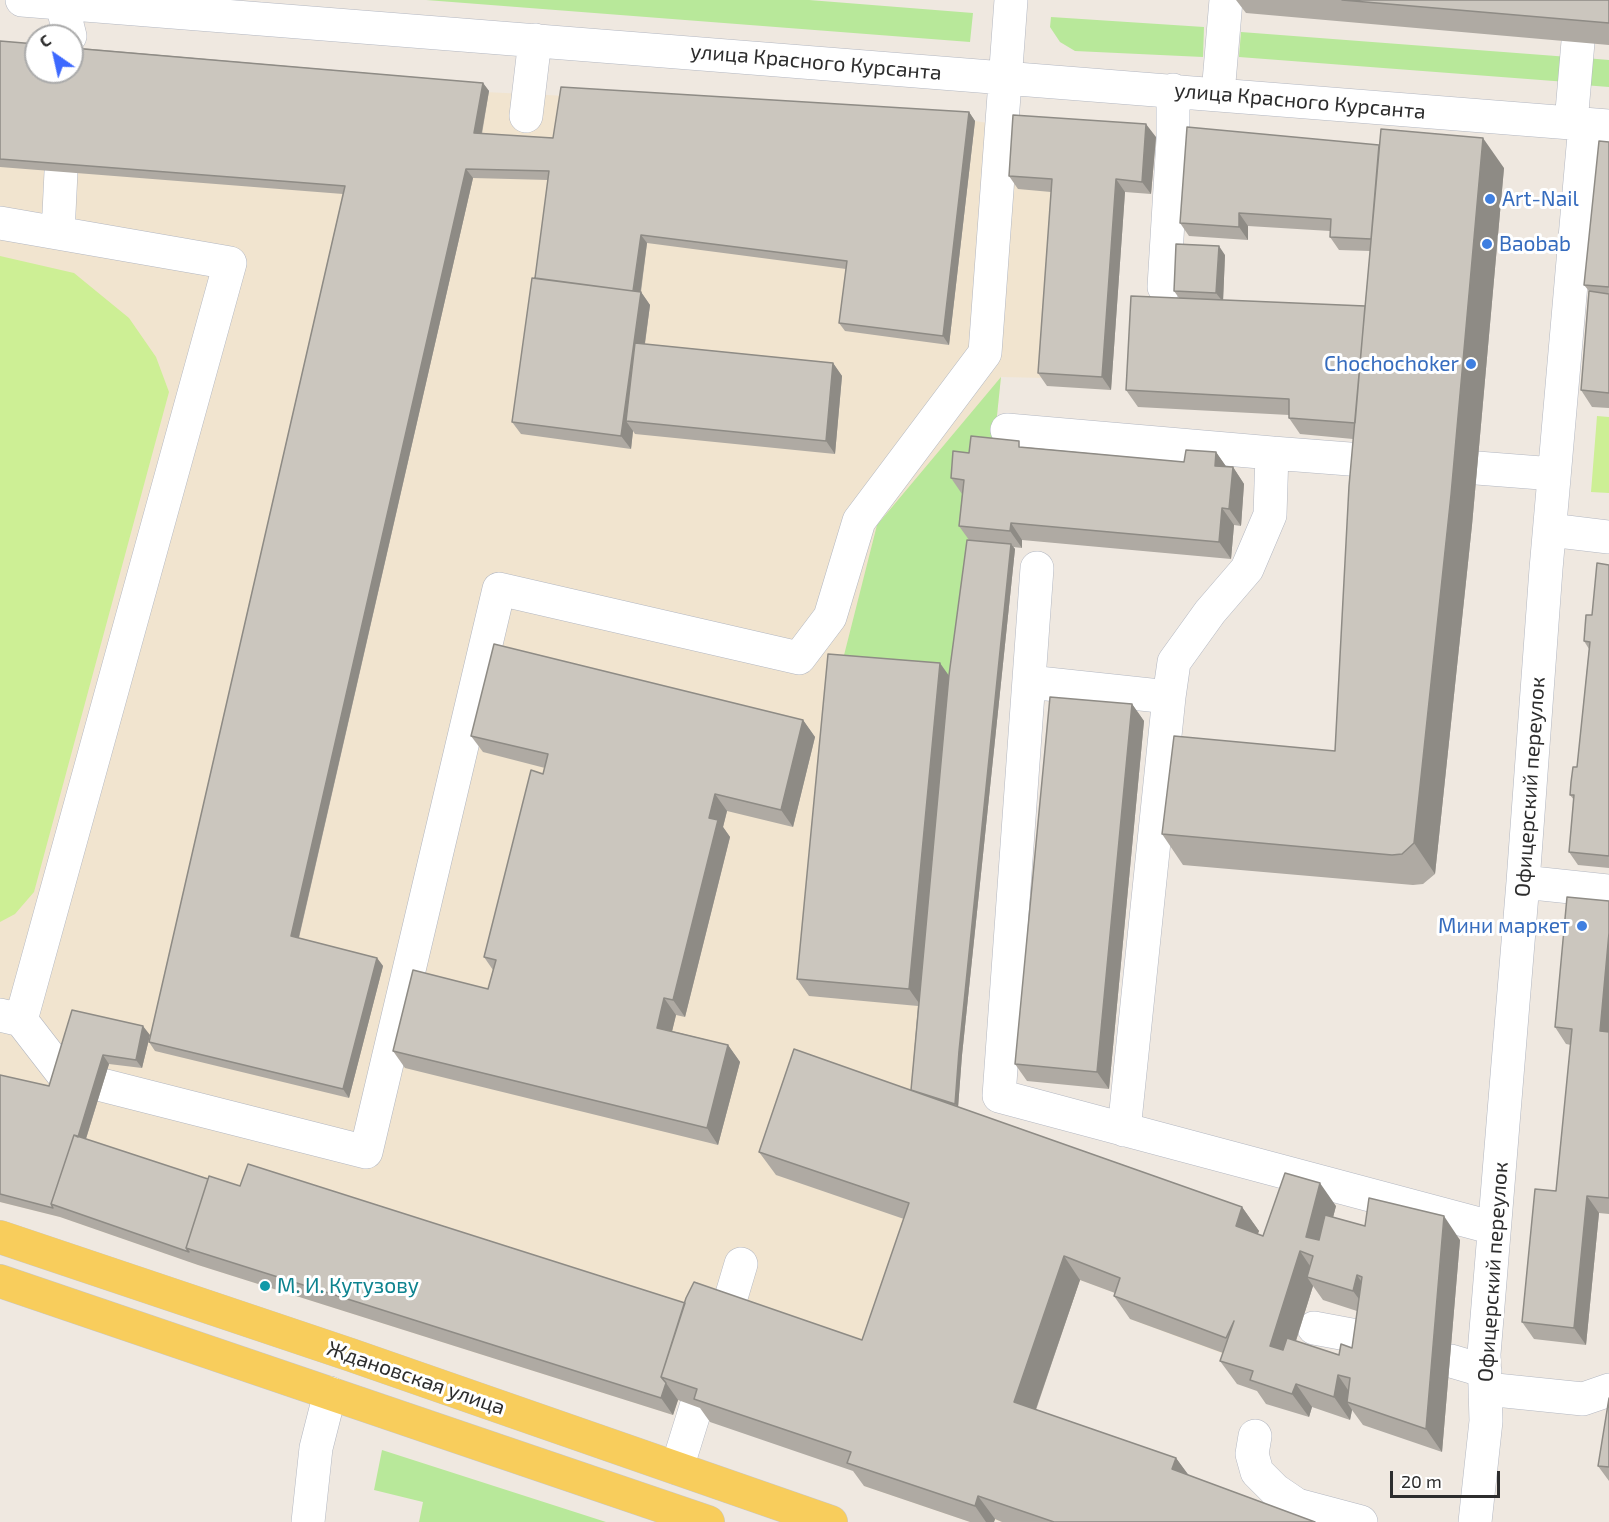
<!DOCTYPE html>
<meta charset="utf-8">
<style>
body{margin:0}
#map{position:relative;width:1609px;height:1522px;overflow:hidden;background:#efe8e0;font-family:"Exo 2",sans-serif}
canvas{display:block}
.north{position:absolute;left:24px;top:24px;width:60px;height:60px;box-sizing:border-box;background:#fff;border:2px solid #ababab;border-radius:50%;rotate:326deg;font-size:16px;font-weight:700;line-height:24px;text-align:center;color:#2d2d2d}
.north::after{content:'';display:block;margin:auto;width:21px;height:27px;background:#3d69ff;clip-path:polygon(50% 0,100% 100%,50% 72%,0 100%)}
.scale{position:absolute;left:1390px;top:1471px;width:110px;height:27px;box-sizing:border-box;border:3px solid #2d2d2d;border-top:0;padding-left:8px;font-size:18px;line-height:21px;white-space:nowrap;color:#2d2d2d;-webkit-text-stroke:4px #fff;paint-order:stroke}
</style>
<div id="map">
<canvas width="1609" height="1522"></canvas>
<div class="north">С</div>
<div class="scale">20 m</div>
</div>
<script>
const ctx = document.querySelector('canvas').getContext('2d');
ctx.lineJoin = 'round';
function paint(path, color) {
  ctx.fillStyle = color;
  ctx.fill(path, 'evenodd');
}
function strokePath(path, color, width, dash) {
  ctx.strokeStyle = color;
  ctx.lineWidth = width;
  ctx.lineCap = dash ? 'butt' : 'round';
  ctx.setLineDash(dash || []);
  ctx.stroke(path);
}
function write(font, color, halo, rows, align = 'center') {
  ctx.font = font + ' "Exo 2",sans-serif';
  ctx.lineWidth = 6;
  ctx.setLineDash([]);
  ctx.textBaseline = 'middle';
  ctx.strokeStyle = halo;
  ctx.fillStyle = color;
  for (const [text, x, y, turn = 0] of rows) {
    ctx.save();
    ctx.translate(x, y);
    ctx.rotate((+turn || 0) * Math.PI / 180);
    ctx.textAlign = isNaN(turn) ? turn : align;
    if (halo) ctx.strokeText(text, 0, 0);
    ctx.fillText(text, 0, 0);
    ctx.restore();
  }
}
const education = new Path2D(`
 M0,50l36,22h36l495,24 408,25 47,7 39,64 -14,186 -46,-1 -8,77 -184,541 112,11 -7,90 345,135 -7,19 -9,111 -113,-42 7,-18 -57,-21 -50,145 149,97h-177l-7,-2 -1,2h-24l-106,-36 3,-10 -154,-63 -35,-13 -5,15 -475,-150 -138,-48 -60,-15z`);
const green = new Path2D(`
 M426,0h383l164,13 -3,29z
 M1051,17l153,10 -1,30 -128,-6 -15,-9 -10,-15z
 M1241,32l328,25 -2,25 -328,-25z
 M1585,58l24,2v27l-26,-2z
 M1001,377l-8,77 -18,43 -23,182 -112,-8 37,-146z
 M382,1450l224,72h-187l4,-20 -49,-12z`);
const pitch = new Path2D(`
 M0,256l74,17 55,45 27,39 13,35 -135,500 -19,22 -15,8z
 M1597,416l12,1v76l-18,-1z`);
const minor = new Path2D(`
 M22,0l1587,126
 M61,0l9,36
 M1218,94l8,-94
 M526,116l9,-76
 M1571,123l7,-81
 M0,223l230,40 -209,757 -21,-5
 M58,233l3,-61
 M1164,287l9,-148v-49
 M1007,430l265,23 -2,62 -23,54 -37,43 -36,50 -5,35
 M1272,453l103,8
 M1477,468l77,6
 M1550,530l59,7
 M1037,568l-38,528 495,132
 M1029,682l140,15 -45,433
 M1523,882l86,9
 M21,1020l41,53
 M102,1085l264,67 133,-563 300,69 31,-41 29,-96 126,-168 26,-353
 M727,1311l14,-47
 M1314,1328l59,11
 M1451,1361l34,10
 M1486,1389l97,10 26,-9
 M1255,1436l-3,18 5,18 18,18 22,15 64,17
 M677,1468l19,-61
 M308,1522l8,-74 14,-55
 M1475,1522l11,-101 -2,-67 39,-472 23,-313 39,-445`);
const major = new Path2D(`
 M0,1237l351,118 480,167
 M0,1281l708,241`);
const wall = new Path2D(`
 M1236,0h373v45l-363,-32z
 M0,41l483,42 6,8 -7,43 71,4 416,-26 6,9 -26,224 -104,-14 -6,-8 7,-54 -199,-26 -6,49 9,13 -5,39 188,19 9,13 -7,78 -200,-20 -2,-3 -2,18 -110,-15 -9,-12 23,-144 13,-98 -75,-2 -174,760 78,20 6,8 -34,132 -194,-47 -6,-9 194,-848 -343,-27z
 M1156,137l-5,57 -26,-2 -14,198 -64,-4 -9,-13 13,-181 -33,-3 -9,-13z
 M1609,142v266l-17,-1 -11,-17 8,-99 -5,-6z
 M1504,168l-32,357 -37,349 -12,10 -10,1 -230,-20 -21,-31 173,-83 18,-312 -53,-5 -11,-16v-3l-151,-8 -12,-17 53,-92 -5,-7 51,-36 -2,45 142,6 5,-55 -31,-1 -9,-13v-6l-82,-5v14l-59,-4 -9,-13z
 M1024,447l160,15 32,-10 10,15h7l11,17 -3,42 -7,-1 -3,34 -209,-19v8l-9,-1 2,2 -53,506 -4,52 284,100 17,24 -2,3 6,2 73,-30 -3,11 32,9 95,14 -18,212 -79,-27 -11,-15 -2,10 -38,-13 -3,10 -43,-13 -9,-13 -20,-7 -17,-23 3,-8 -93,-34 -16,-23 1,-3 -35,-13 -44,130 140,48 12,17 127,47h-313l-7,-3 -1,3h-24l-106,-36 -11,-15 -143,-49 -10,-14 -22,-8 -5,15 -475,-150 -138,-48 -60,-15v-127l49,11 23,-76 78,25 -8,33 -33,-4 -23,75 122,40 32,7 445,117 177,37 42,-121 -128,-44 -17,-23 152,-62 7,-84 -109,-10 -12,-17 152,-303 20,-136 -10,-14 3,-32 -11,-16 18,-25zM1313,1286l10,14 34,11 -5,37 -13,7 -43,-14z
 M1609,565v303l-31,-3 -9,-13 5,-52 -4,-5 7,-28 12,-118 -5,-8z
 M1132,704l12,17 -35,368 -82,-8 -12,-17z
 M803,720l12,17 -22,90 -66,-16 -4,16 7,10 -45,180 -9,-2 -4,16 56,14 12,17 -22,83 -313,-77 -12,-17 95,-62 5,-19 -9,-13 61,-189 -62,-16 -12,-16z
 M1609,901v313l-10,-1 -13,132 -52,-6 -12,-17 34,-131 15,-146 -5,-1 -11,-17z
 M1609,1398v83l-11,-15z`);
const shadedWall = new Path2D(`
 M483,83l6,8 -9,51 -6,-9z
 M969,112l6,9 -26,224 -6,-9z
 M1146,124l10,13 -5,57 -9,-12z
 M1483,138l21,30 -32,357 -37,349 -21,-31z
 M466,169l7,9 -176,767 -6,-9z
 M1116,179l9,13 -14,198 -9,-13z
 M1239,213l9,13v14l-9,-13z
 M641,235l6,8 -8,60 -6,-9z
 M1219,246l6,9 -2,47 -7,-9z
 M641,292l9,13 -16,117 -8,-1 7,10 -2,18 -10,-13z
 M833,363l9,13 -7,78 -9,-13z
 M1216,452l12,17 -13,-3z
 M1233,467l11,17 -3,42 -12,-17z
 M1222,508l12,17 -3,34 -12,-17z
 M1011,523l11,17v8l-12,-17z
 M1011,544l4,5 -53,506 -4,53 -3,-4 4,-53z
 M940,663l12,17 -31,326 -12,-17z
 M1132,704l12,17 -35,368 -12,-17z
 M803,720l12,17 -22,90 -12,-17z
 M715,794l12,17 -4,16 7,10 -45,180 -12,-17 36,-182z
 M1609,933v111l-9,-13z
 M377,958l6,8 -34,132 -6,-9z
 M664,998l12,17 -7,29 -12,-16z
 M143,1026l7,9 -8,33 -6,-8z
 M728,1045l12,17 -22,83 -11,-17z
 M103,1055l6,9 -26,84 -6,-8z
 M1320,1183l16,23 -14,54 -16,-23z
 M1587,1196l12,17 -13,132 -12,-17z
 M1242,1207l17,24 -7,19 -16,-24z
 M1444,1216l16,24 -18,212 -16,-23z
 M1300,1251l16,24 -9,2 6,9 -26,83 -17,-23z
 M1064,1256l16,24 -50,146 -16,-24z
 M1357,1275l16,24 -3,15 -17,-23z
 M1338,1375l16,24 -7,3 5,8 -2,10 -16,-23z
 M666,1383l12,17 -5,15 -12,-17z
 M1296,1384l16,23 -3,10 -17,-23z
 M1176,1458l17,23 -21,-12z
 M978,1496l17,23 -1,3h-8l-11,-16z`);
const building = new Path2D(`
 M1342,0h267v23z
 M0,41l36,3v28h36v-24l411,35 -9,50 79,5 8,-51 408,25 -26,224 -104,-13 8,-62 -206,-26 -8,56 -98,-13 14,-107 -83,-2 -175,767 86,22 -34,131 -194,-47 196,-856 -345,-27z
 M1013,115l133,9 -4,58 -26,-3 -14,198 -64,-4 14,-194 -43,-3z
 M1187,127l192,18 -8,94 -41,-2 1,-18 -92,-6v14l-59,-4z
 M1381,129l102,9 -32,357 -37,348 -12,11 -10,1 -230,-21 12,-98 161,15 14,-265z
 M1599,141l10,1v145l-25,-2z
 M1176,244l43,2 -3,47 -42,-2z
 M532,278l109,14 -20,144 -109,-14z
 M1589,291l20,3v99l-28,-3z
 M1131,296l234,10 -10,117 -66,-5v-19l-163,-9z
 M635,343l198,20 -7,78 -200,-20z
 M971,436l48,5v6l165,15 2,-12 30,2 -1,14 18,1 -4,42 -7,-1 -3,34 -208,-19 -1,8 -51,-5 5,-46 -13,-2 2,-27 16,2z
 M967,540l44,4 -52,507 -4,53 -44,-14 38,-415z
 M1597,563l12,2v291l-40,-4 5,-57h-4l1,-13 2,-15h4l13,-125 -6,-1 2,-26h6z
 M494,644l309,76 -22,90 -66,-16 -6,24 9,2 -45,180 -9,-2 -7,30 71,17 -21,83 -314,-77 20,-81 75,19 8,-29 -12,-3 47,-187 12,4 5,-20 -77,-18z
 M828,654l112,9 -31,326 -112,-10z
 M1050,697l82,7 -35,368 -82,-8z
 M1567,897l42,4v32l-9,98 9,1v166l-22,-2 -13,132 -52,-6 13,-133 21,2 16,-162 -17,-2z
 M72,1010l71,16 -7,34 -33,-5 -25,82 -4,-2 -23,69 2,4 -53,-14v-119l49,11z
 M794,1049l448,158 -6,19 27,10 22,-63 35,10 -14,54 13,3 6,-25 40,11 4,-28 75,18 -18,213 -79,-27 3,-24 -12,-3 -4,22 -38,-13 -4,10 -42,-14 3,-9 -33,-10 14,-40 -8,17 -112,-42 6,-18 -56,-22 -50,146 162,56 -4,11 143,53h-261l-76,-26 -3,10 -128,-43 4,-11 -157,-53 3,-10 -36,-12 25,-79 8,-16 168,58 47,-137 -150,-51zM1300,1251l13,5 -6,21 46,14 4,-16 5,2 -10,71 -11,-4 -2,11 -52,-17 -4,12 -13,-4z
 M74,1135l134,44 -22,69 3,4 -138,-48z
 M248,1164l437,139 -24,74 5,6 -5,15 -475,-150 23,-72 31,10z
 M1609,1398v69l-11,-1z`);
const markers = [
 [1490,199,6,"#3f7fe0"],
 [1487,244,6,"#3f7fe0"],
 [1471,364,6,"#3f7fe0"],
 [1582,926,6,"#3f7fe0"],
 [265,1286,6,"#0f9aa8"]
];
const streetNames = [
 ["улица Красного Курсанта",816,62,5],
 ["улица Красного Курсанта",1300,101,5],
 ["Офицерский переулок",1530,787,-86],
 ["Офицерский переулок",1493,1272,-86],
 ["Ждановская улица",416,1378,19]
];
const shopNames = [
 ["Art-Nail",1502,199],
 ["Baobab",1499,244],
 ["Chochochoker",1459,364,"right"],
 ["Мини маркет",1570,926,"right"]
];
const cultureNames = [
 ["М. И. Кутузову",277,1286]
];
paint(education, '#f1e4cf');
paint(green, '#b8e89a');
paint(pitch, '#cdef95');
strokePath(minor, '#b3b7c1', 34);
strokePath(major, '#c8c8c8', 34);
strokePath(minor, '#fff', 33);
strokePath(major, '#f8cd5c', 33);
paint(wall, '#afaaa3');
paint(shadedWall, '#8e8b85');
paint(building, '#cbc6be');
strokePath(building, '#8e8b85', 1.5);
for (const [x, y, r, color] of markers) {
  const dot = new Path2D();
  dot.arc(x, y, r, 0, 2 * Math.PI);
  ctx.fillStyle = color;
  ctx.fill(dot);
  strokePath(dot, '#fff', 2);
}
write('21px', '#2d2d2d', '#fff', streetNames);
write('21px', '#366cbe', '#fff', shopNames, 'left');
write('21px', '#0d838f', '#fff', cultureNames, 'left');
</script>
